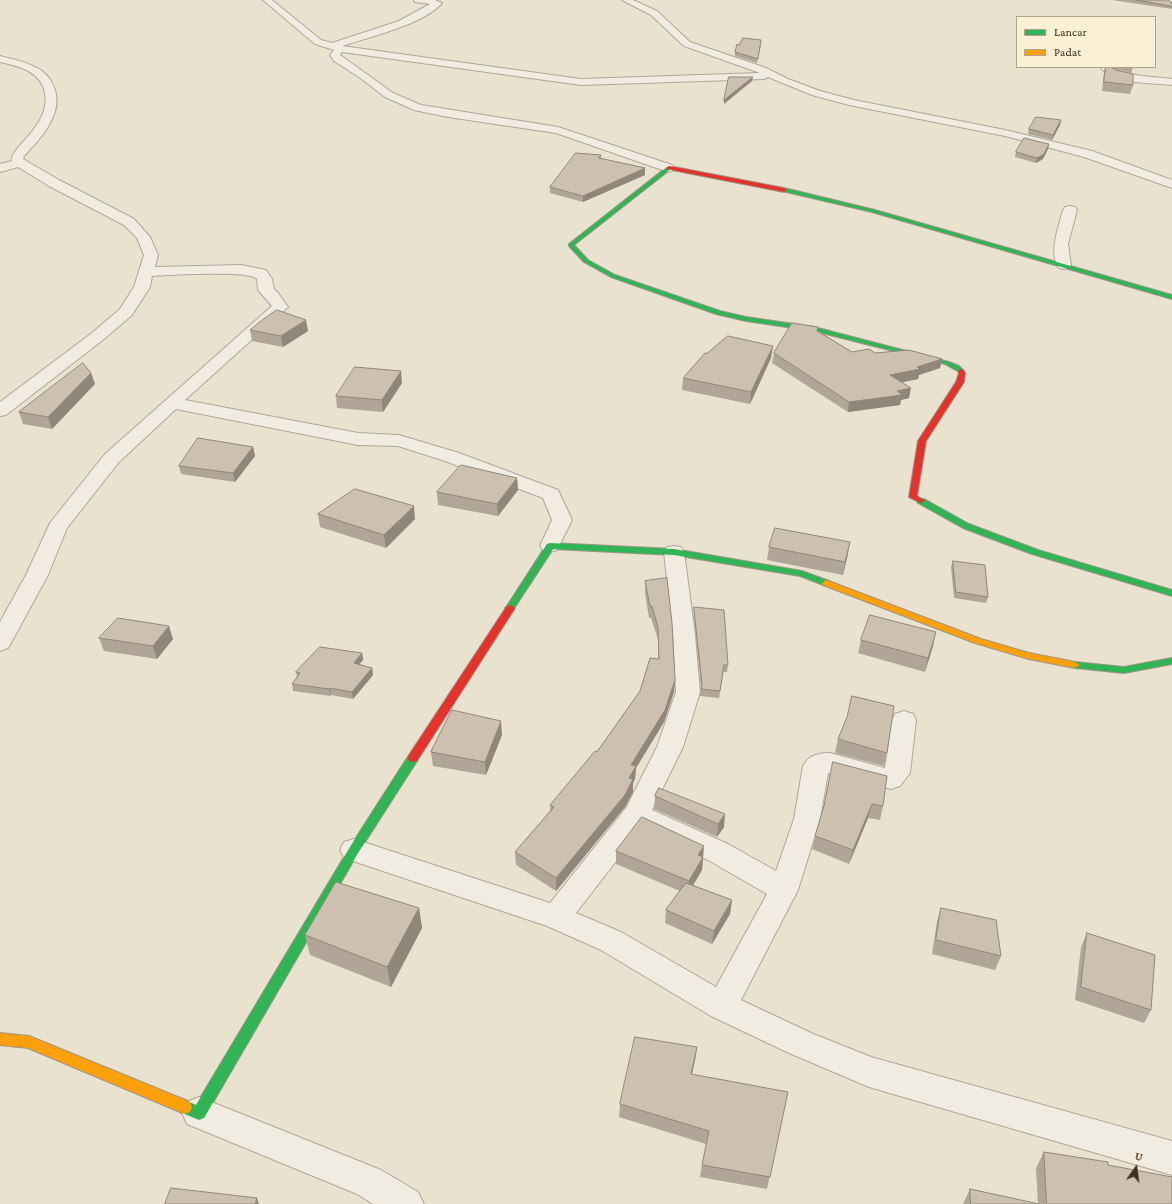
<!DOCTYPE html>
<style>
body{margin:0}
#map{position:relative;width:1172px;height:1204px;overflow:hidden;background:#e8e2ce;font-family:"Crimson Pro",serif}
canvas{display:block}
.legend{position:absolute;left:1016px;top:16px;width:140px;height:52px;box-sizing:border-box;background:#faf0d5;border:1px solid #afa38b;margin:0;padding:5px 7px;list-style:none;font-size:12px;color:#3f2f1d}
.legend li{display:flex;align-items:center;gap:8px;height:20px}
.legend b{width:20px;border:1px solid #afa38b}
.north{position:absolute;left:1116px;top:1148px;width:40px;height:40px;-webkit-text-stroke:3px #faf0d5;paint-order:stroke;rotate:14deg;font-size:11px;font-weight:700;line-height:16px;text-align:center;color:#3f2f1d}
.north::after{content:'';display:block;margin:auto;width:14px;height:18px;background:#3f2f1d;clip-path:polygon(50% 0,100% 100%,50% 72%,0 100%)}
</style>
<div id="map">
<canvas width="1172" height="1204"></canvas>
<ul class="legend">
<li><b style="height:5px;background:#30b455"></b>Lancar</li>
<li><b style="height:5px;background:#ff9f0a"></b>Padat</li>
</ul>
<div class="north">U</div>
</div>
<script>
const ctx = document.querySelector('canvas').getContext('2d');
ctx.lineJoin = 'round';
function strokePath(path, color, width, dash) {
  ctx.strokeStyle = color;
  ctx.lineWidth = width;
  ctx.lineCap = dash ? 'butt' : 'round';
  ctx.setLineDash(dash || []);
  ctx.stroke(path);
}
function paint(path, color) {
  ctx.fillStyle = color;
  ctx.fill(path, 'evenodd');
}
const street = new Path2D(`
 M263,0h9l49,40 11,3 67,-22 31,-17 -15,-2 -1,-2h21l7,3c-17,21 -73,34 -100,43l239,33 179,-6 -76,-27 -33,-31 -29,-15h11l24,11 33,31 76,26 22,11 32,12 34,9 151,30 87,21 80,29v8l-88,-31 -79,-21 -156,-31 -37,-10 -44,-18 -4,2 -183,6 -239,-33 -2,3 53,38 28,12 137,22 114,38 2,3 -2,3 -4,1 -112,-39 -108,-16 -34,-7 -29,-13 -26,-20 -25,-16 -4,-6 4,-5 -19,-6z
 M0,56c12,3 24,5 35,11 20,9 27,33 17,52 -6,14 -18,26 -28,37l-1,3 36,21 75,39 16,18 8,18 -3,12 86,-2 25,5 6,9 2,10 4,4 10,14 -103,93 173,33 41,2 60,18 99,37 14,30 -15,30 -7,2 -7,-2 -3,-4 12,-26 -9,-22 -98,-37 -47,-15 -40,-1 -182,-36 -57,53 -52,66 -19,47 -37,68 -3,5 -8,3v-29l26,-47 24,-52 55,-69 167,-148 -14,-16 -1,-11c-6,-9 -90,-4 -105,-3l-2,11 -18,28 -28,24 -98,76 -6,1v-14l92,-69 28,-24 14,-22 10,-32 -7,-17 -13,-13 -75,-39 -31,-19 -18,5v-8l12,-3c-3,-13 39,-35 33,-68 -4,-22 -27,-27 -45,-31z
 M1100,67c14,0 18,5 30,7 14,3 28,3 42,5v6c-20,-2 -59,-1 -72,-18z
 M1070,206l5,1 2,3 -9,34 3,21 -2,3 -5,1 -5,-1c-11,-15 0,-42 4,-58l2,-3z
 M674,546l7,1 3,5 11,83 5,57 -17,55 -31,63 76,34 48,27 18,-52 9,-53c6,-11 15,-13 27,-13l55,15 7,-48 3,-6 9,-3 9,3 3,6 -6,53 -10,13 -9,3 -63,-16 -8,46 -22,71 -57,110 70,33 60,24 301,84v34l-303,-88 -80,-34 -78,-37 -110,-66 -54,-24 -203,-68 -4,-8 4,-8 10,-3 196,64 76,-95 31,-61 19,-55 -3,-57 -9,-83 3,-5zM641,829l67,31 59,34 -51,93 -95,-55 -45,-19z
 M199,1097l182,73 37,22 6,12h-51l-16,-10 -170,-70 -5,-11 5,-11z`);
const fast = new Path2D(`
 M667,167l5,1 -98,77 14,15 27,15 105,36 26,6 68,10 135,35 10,4 5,5 -3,2 -16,-9 -131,-33 -68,-10 -30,-7 -105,-37 -27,-15 -15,-16v-2z
 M784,188l91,22 297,85v4l-300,-87 -90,-21 -1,-1z
 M918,499h6l45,25 69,26 134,40v6l-140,-42 -69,-26 -45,-25 -1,-2z
 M550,543l124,6 128,22 27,10 1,2 -4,3 -26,-10 -126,-21 -121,-6 -40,61h-6l-2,-2 2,-2 40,-62z
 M1172,658v6l-48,9 -49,-5 -5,-3 5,-3 49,5z
 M413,754l4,1 1,3 -1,3 -59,92 -154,265 -5,2 -19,-8 -2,-5 2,-5 5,-2 11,5 154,-258 59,-92z`);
const slow = new Path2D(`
 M826,580l155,59 48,14 46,9 5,3 -5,3 -46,-9 -54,-16 -152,-58 -1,-2z
 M0,1033l29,3 161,66 2,5 -2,5 -5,2 -157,-66 -28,-3z`);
const jam = new Path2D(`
 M669,166l115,22 3,2 -3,2 -117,-23 -1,-1z
 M961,369l2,1 2,3 -1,9 -38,59 -9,55 8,5 -4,2 -12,-6 9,-56 38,-59 3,-9 -1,-2z
 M510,605l5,3 -98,153 -4,1 -4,-1 -1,-3 1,-3 98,-149z`);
const wall = new Path2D(`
 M1112,0h56l4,3v6z
 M761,44l-4,19 -22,-7v-4z
 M1105,67h28l-2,6 -18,-5 20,17 -3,9 -28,-3 2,-19z
 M1061,120l-1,5 -8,15 -24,-6 1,-5z
 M1049,144l-1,5 -5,10 -7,4 -21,-6 1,-5z
 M601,155v3l44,17 -62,27 -33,-9v-6z
 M250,330l58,1 -25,16 -31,-6z
 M818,331l34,21 23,1 67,6 -2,9 -21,7 -1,4 -16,3 7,16 -8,2 -1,5 -52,7 -76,-49 2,-10z
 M771,358l-21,46 -68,-14 1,-12z
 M91,373l4,11 -43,45 -29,-5 -4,-12z
 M402,383l-19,29 -46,-4 -1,-12z
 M253,447l2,9 -20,26 -54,-8 -2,-8z
 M517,478l1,12 -20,26 -60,-11 -1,-13z
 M318,514l97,5 -29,29 -66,-21z
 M769,547l79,7 -5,21 -76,-15z
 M953,561l35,36 -2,6 -32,-5 -3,-31z
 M645,581l30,99 -1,12 -10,30 -28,46 -1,11 -2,4v9l-8,15 -69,84 -40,-26 -1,-13 35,-41v-6l47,-53 43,-61 18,-32v-20l-7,-21h-2l-4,-25z
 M694,607l34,58 -1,7h-4l-4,26 -19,-2 1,-8 -7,-74z
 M99,638l74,1 -16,20 -53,-8z
 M861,640l72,6 -8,26 -67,-19z
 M362,653l1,7 -4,4 13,4 1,7 -20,24 -22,-4v1l-38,-5 -1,-7 5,-7 -1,-5z
 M502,735l-16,40 -53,-9 -2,-14z
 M838,739l49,14 -3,13 -49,-13z
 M833,762l50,44 -3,14 -12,-2 -19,46 -37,-15 3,-13 9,-30z
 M659,788l65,39 -7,10 -63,-28 1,-13z
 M616,851l87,6 -1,13 -9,15 39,15 -2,14 -18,30 -47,-21 1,-13 14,-19 -64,-27z
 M419,908l3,20 -31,59 -81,-32 -5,-20z
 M941,908l60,48 -6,14 -63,-16 5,-32z
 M1087,933l64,77 -7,13 -69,-23 6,-53z
 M697,1047l-2,13 -3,14 96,18 -21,97 -67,-12 2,-12 4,-21 -87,-27 1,-13z
 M1044,1152l64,13 64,39h-209l7,-15 68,15 -2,-36z`);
const shadedWall = new Path2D(`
 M753,77l-1,4 -28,23v-4z
 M1061,120l-1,5 -8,15 1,-5z
 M1049,144l-1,5 -5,10 -7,4 1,-5z
 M645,168v7l-62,27v-6z
 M306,320l2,11 -25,16 -2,-11z
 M773,346l-2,12 -21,46 1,-12z
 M942,359l-2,9 -21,7 -1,4 -29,6 1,-10z
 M401,371l1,12 -19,29 -1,-12z
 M91,373l4,11 -43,45 -4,-12z
 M911,388l-2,10 -8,2 -1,5 -52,7 1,-10z
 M253,447l2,9 -20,26 -2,-9z
 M517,478l1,12 -20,26 -1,-12z
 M414,506l1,13 -29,29 -2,-13z
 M850,542l-2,12 -5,21 2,-13z
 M169,626l4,13 -16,20 -4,-13z
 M936,632l-3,14 -8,26 3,-14z
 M362,653l1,7 -8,9 -1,-6z
 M372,668l1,7 -20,24 -1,-7z
 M675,680l-1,12 -10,30 -28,46 -1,11 -2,4v9l-8,15 -69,84v-13l73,-100 2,-13z
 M330,688l1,7v1l-2,-7z
 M501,721l1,14 -16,40 -1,-13z
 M872,804l-4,14 -19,46 4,-14z
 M725,814l-1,13 -7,10 1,-13z
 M704,846l-2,24 -14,24 1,-13 9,-26z
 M732,900l-2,14 -18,30 2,-13z
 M419,908l3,20 -31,59 -4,-20z
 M697,1047l-2,13 -6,27 2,-13z
 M257,1198l2,6h-4z`);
const building = new Path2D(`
 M1137,0h31l4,3v3z
 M743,38l18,2 -3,19 -23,-7 2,-8 2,1z
 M1106,67h5l5,3 17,4v11l-29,-3z
 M1126,67h7l-1,1 -5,-1z
 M729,77h24l-29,23z
 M1036,117l25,3 -8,15 -24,-6z
 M1024,138l25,6 -5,10 -7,4 -21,-6z
 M576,153l25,2 -2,3 46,10 -62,28 -33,-9z
 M277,310l29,10 -25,16 -31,-6 12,-10z
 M792,323l26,4 -1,4 35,21 17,-3 6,4 34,-3 33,9 -25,8 3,2 -30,6 21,13 -14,3 5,4 -53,7 -75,-49z
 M728,336l45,10 -22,46 -68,-14 22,-25h2z
 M83,363l8,10 -43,44 -29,-5z
 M355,367l46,4 -19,29 -46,-4z
 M198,438l55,9 -20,26 -54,-7z
 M461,465l56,13 -20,26 -60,-12z
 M355,489l59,17 -30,29 -66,-21z
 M775,528l75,14 -5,20 -76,-15z
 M953,561l32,4 3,32 -32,-5z
 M667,578l5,45 3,57 -10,30 -34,55 5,1 -7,12 4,1 -8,16 -69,83 -41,-26 39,-45 -4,-2 45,-54 2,1 43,-61 10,-33 9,1 -1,-32 -6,-21h-2l-5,-25z
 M694,607l30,3 4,55h-4l-4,26 -19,-2 1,-4z
 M870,615l66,17 -8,26 -67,-18z
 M118,618l51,8 -16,20 -54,-8z
 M320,647l42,6 -8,10 18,5 -20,24 -22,-4 -1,1 -37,-5 8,-11 -4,-1z
 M852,696l42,10 -7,47 -49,-14 9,-22z
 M452,710l49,11 -16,41 -54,-10z
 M833,762l54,14 -4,30 -11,-2 -19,46 -38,-14 9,-30z
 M659,788l66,26 -7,10 -63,-28z
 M642,817l62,29 -6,9 5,2 -14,24 -73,-30z
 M336,882l83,26 -32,59 -82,-32z
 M686,883l46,17 -18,31 -48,-21z
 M941,908l55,12 5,36 -65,-16z
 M1087,933l68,22 -4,55 -70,-23z
 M635,1037l62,10 -6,27 97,18 -18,85 -68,-12 7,-34 -89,-27z
 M1044,1152l64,10v3l64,12v27h-125z
 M171,1188l86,10 -2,6h-90z
 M970,1189l69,15h-68z`);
strokePath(street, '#aea798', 2);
strokePath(fast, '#9e9687', 2);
strokePath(slow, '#9e9687', 2);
strokePath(jam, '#9e9687', 2);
paint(street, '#f0ece2');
paint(fast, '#30b455');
paint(slow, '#ff9f0a');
paint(jam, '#e5322d');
paint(wall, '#b0a596');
paint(shadedWall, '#90867a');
paint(building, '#cdc0af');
strokePath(building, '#90867a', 1);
</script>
